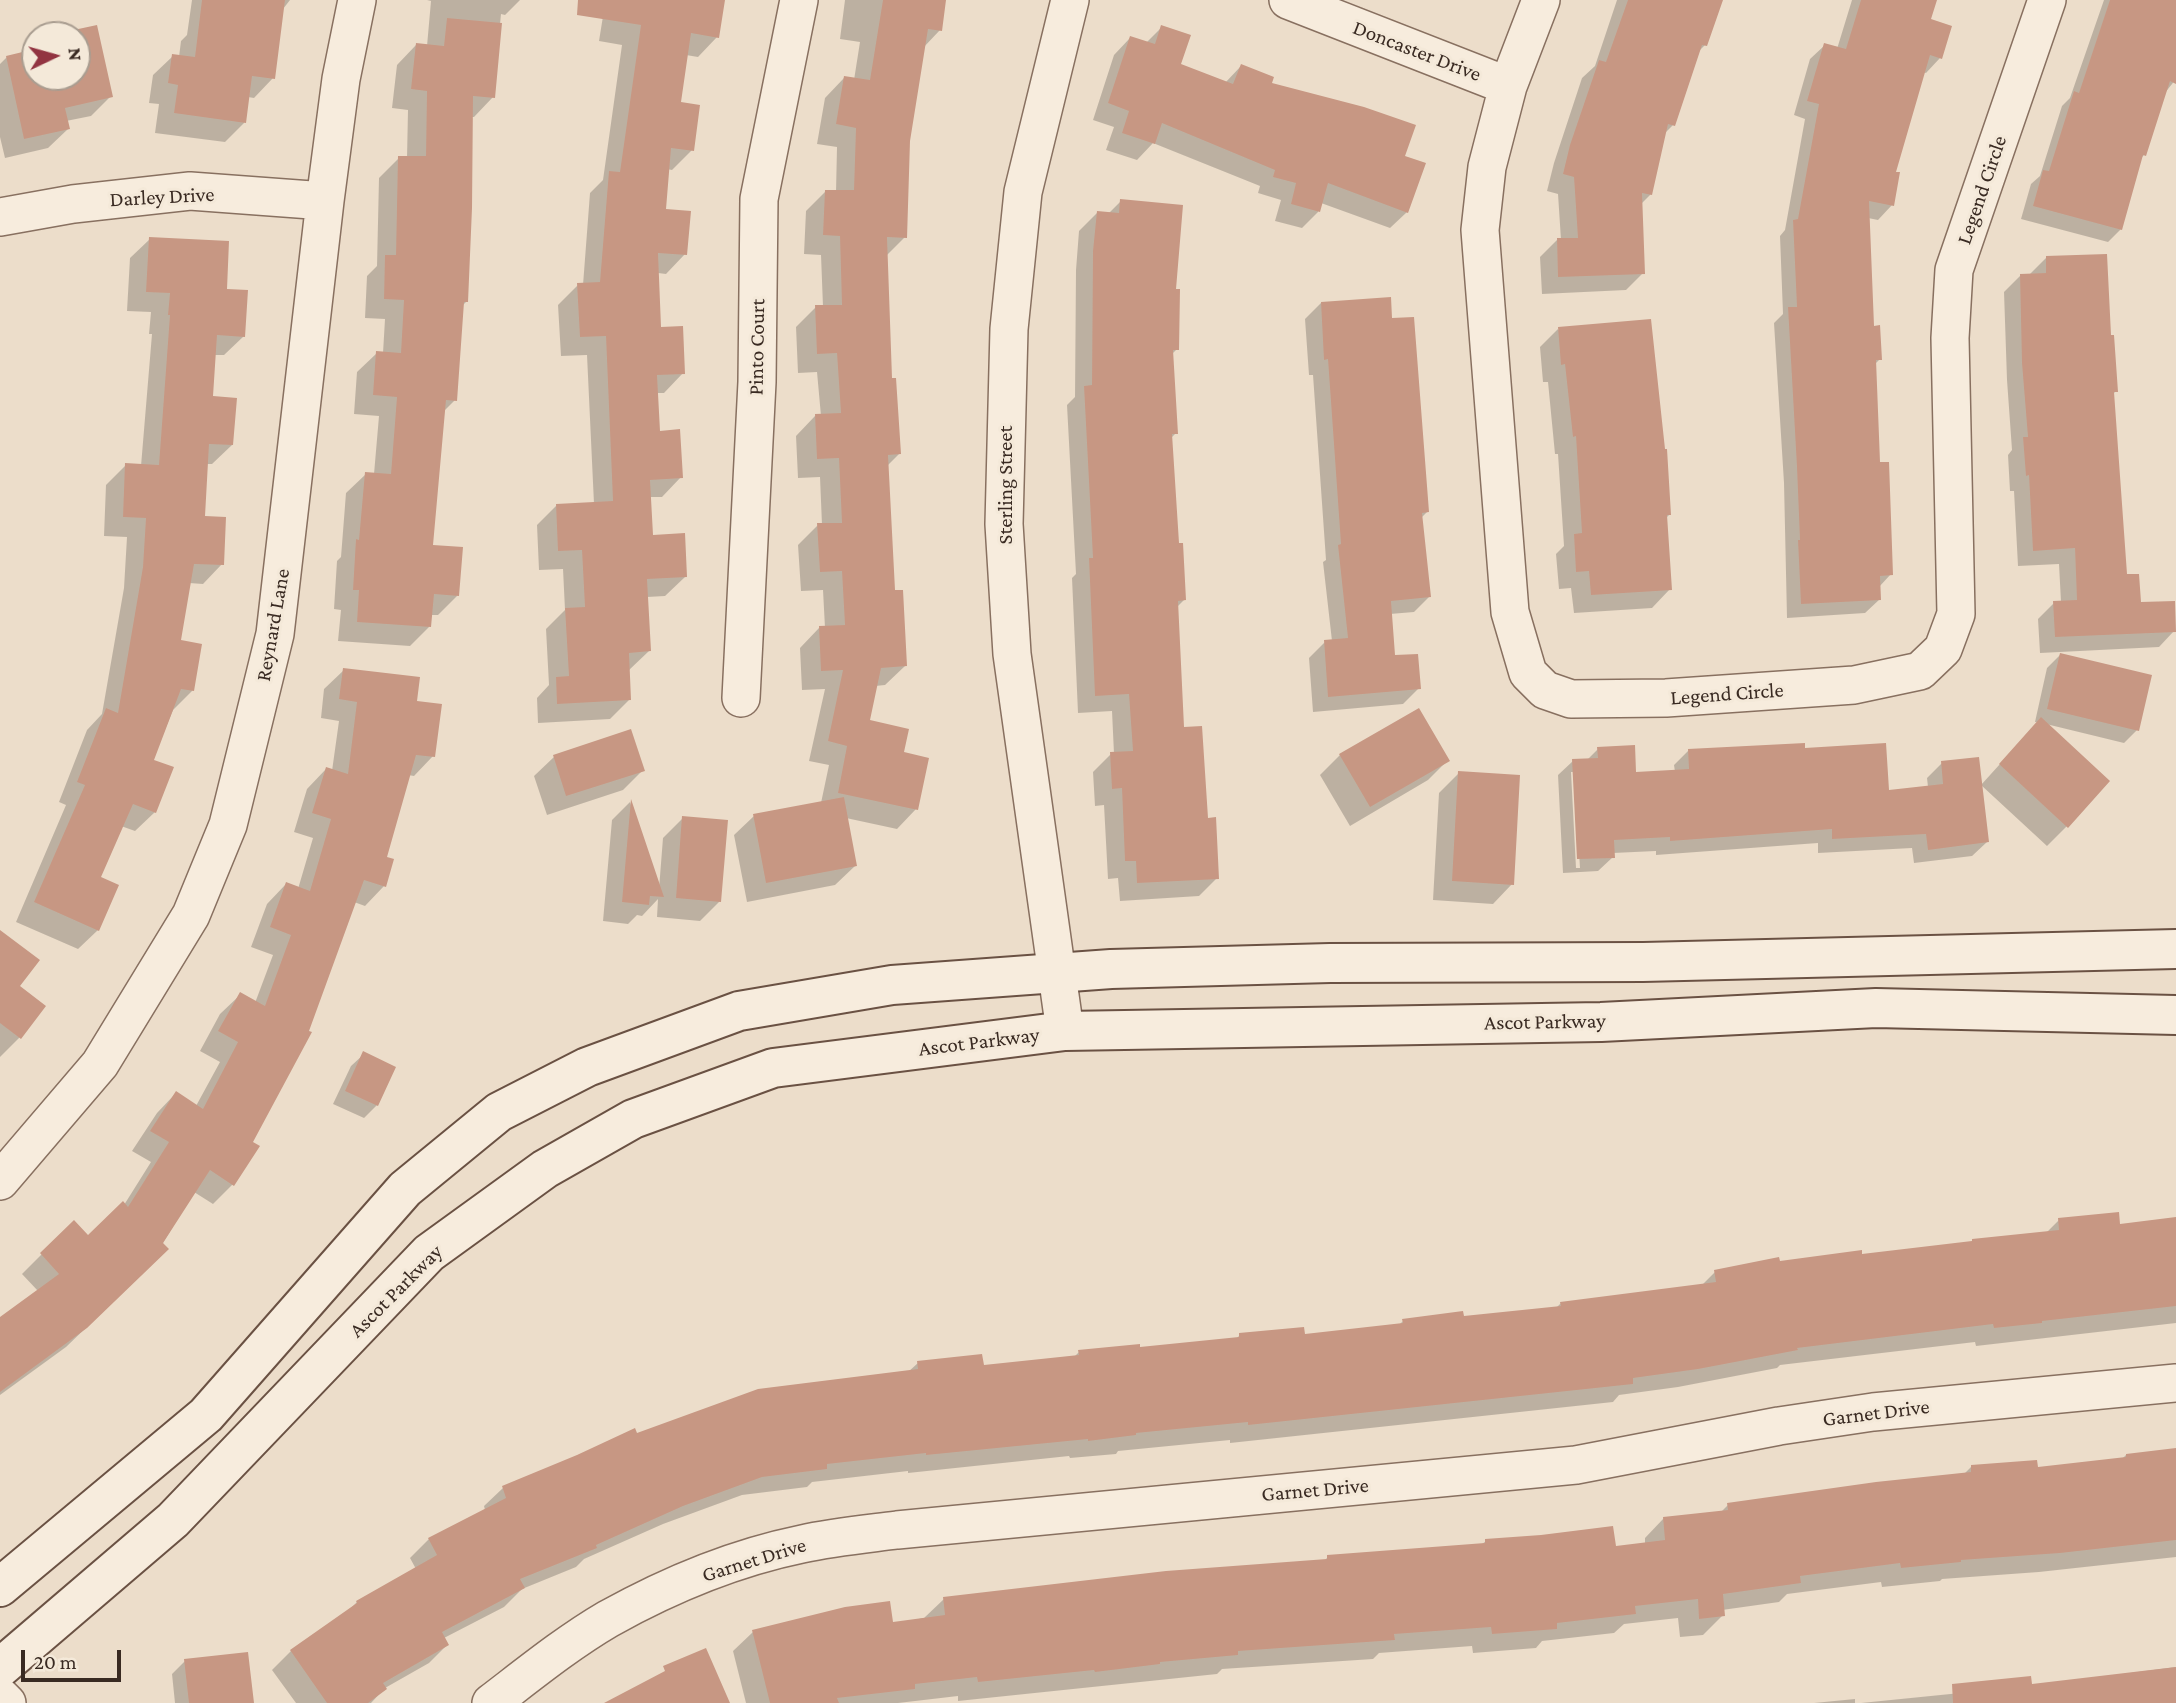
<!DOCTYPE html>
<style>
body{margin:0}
#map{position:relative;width:2176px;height:1703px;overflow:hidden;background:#ecddca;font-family:"Crimson Pro",serif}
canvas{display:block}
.north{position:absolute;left:21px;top:21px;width:70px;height:70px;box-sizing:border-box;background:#f4e9d9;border:2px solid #a99d90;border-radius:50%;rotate:85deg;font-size:19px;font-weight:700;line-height:28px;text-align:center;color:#392a22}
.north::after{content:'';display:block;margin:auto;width:24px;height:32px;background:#923441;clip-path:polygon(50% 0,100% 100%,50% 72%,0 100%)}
.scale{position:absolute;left:21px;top:1650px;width:100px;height:32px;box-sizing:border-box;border:4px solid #392a22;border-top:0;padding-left:9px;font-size:21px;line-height:24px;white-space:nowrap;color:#392a22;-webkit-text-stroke:5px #f4e9d9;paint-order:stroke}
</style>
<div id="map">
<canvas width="2176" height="1703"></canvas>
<div class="north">N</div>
<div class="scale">20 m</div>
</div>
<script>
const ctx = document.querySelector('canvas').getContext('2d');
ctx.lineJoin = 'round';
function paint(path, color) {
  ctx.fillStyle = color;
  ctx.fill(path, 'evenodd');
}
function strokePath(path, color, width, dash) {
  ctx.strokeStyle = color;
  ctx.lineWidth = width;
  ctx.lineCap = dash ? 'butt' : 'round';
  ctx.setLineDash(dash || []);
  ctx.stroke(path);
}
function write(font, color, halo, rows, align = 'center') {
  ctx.font = font + ' "Crimson Pro",serif';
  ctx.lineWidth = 6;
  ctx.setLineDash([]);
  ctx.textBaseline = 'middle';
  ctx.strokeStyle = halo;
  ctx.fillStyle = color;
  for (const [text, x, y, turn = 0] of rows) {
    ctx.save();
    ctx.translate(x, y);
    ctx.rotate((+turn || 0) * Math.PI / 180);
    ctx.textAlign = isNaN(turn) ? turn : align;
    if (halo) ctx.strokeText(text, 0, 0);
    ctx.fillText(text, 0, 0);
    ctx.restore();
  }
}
const shadow = new Path2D(`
 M192,0h98l-7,9 -10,69 -19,20 -6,-1 -4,26 -19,19 -70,-9 4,-29 -10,-1 4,-28 20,-19 6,1 2,-16 6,-6z
 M427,0h93l-15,15 -4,-1 -8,83 -19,20h-3l-5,185 -4,4 -7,94 -12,12 -12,135 26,49 -19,19h-8l-1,12 -19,19 -72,-5 3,-31 -7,-1 3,-48 4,-4 5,-64 20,-19h8l5,-58 -25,-2 3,-42 20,-19h6l2,-34 -20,-1 2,-42 10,-10 2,-88 20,-20h8l1,-48 -16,-2 5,-43 19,-20 11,1 4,-45z
 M581,0h142l-6,37 -19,20 -12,-2 -7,48 13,47 -20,20 -5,-1 -3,41 21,44 -19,20 -8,-1 2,56 23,44 -19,20h-8l3,39 22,45 -19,20h-13l3,39 33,41 -20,19 -18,1 2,54 -21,20 2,28 -20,20 -72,4 -1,-25 12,-13 -3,-56 19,-19 -2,-41 -24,1 -2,-45 19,-19 38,-2 -7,-149 -26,1 -3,-51 20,-20h5l7,-92 13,-13 19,-135 -23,-4 5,-31z
 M845,0h100l-5,30 -17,18 -15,93 -3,96 -19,19 4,124 10,73 -13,13 6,126 12,74 -20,19 -10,1 -7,36 34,32 14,55 -19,20 -51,-11 9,48 -20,19 -88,17 -13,-67 20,-19 67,-13 8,-38 -20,-4 16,-72 -23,1 -2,-42 19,-20h6l-2,-38 -22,1 -3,-46 20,-20h4l-2,-48 -22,1 -2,-42 19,-20h6l-4,-44 -19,1 -2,-46 20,-20h7l-2,-52 -17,-1 2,-43 19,-19h11l1,-45 -20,-3 8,-46 19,-20 10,2 6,-38 -20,-3z
 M1617,0h103l-15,45 -8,8 -24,72 -9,9 -13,60 -11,11 3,68 -17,17 -84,4 -2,-37 17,-17h4l-3,-46 -11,-3 7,-28 28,-85 13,-12z
 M1852,0h83l-6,20 11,38 -14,15 -3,-1 -30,101 -1,32 -14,15 -10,-2 5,109 7,32 -6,6 5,99 12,110 -12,13 1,12 -15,14 -78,5 -3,-135 -10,-160 9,-9 -3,-78 5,-6 20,-111 -11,-4 16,-56 15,-14 12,4z
 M2104,0h72v79l-12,15 -20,61 -4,4 -19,70 -13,13 -87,-23 10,-35 9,-8 22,-70 8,-8z
 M95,27l16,69 -20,20 -25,5 2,8 -20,19 -43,10 -5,-21v-73l7,-7 28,-6v26h42v-42h-9l2,-2z
 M1162,27l17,38 46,18 16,-17 28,18 134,73 4,55 -17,16 -69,-25 -3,9 -16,16 -27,-7 6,-21 -23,-7 2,-7 -107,-43 -16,17 -31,-10 8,-23 -21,-7 21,-65 16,-17 16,5z
 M1121,201l53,90 3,58 -6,6 5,78 -6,6 8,106 6,55 -8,8 6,121 24,91 11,58 -18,18 -79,5 -2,-23 -10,1 -4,-74 -9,1 -2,-34 18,-18h3l-2,-43 -34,2 -6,-135 4,-4 -9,-169 8,-8 1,-127 3,-39 18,-18 11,1z
 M150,239l75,51 19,46 -20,19h-10l-3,43 21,47 -20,19h-6l-3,54 19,46 -19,20 -14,-1 -10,58 14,49 -20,20 -21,51 3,51 -20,19 -14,-5 -22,52 -1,52 -20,19 -62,-27 50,-117 -7,-3 28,-72 15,-16 22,-126 3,-51 -23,-1 2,-51 20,-20 15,1 11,-132h-3l2,-22 -24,-1 3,-53z
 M2046,258l64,79 6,54 -4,4 13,181 14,28 35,27 -15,16 -119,6 -2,-34 16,-16 7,-1 -2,-38 -41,2 -4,-75h-4l-2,-36 4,-5 -5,-70 -3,-88 16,-16 10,-2z
 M1321,303l69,17 37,192 -6,6 9,78 -16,16 -24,2 3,43 26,31 -16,16 -90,8 -4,-54 16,-16 7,-1 -9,-79 3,-2 -13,-185h-4l-4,-56z
 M1558,329l112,185 -5,5 5,70 -18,19 -78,5 -3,-25 -12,1 -3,-35 8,-8 -6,-92h-3l-7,-72h-5l-3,-35z
 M2060,655l77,75 -13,13 -78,-19 21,102 -20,20 -66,-61 57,-63h-3l12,-54z
 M344,670l71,32 18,54 -19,20 -6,-1 -23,83 -1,28 -19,20 -11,-4 -121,282 -20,20 -19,-12 -47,77 -81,78 -66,48v-76l38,-28 -16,-17 52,-52 14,15 36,-32 27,-43 -19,-11 25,-38 19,-20 20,13 24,-44 -20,-11 20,-37 20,-19 15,8 18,-48 -22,-8 16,-43 19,-20 12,5 15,-51 -19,-6 13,-43 19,-20 6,2 7,-50 -18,-3 3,-29z
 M1598,749l36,25 41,-2 -1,-7 15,-15h115l83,41 41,-4 -1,-9 15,-15 45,79 -15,14 -58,7 -2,-15 -94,5v-10l-162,12v-4l-43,2v4l-15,14 -35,2 -5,-98 15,-14 14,-1zM1571,772h3l6,96h-4z
 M1340,755l108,5 -20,20 -78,46 -30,-51z
 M554,757l89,13 -20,20 -76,25 -13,-39z
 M1459,773l53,111 -19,20 -60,-4 6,-107z
 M630,802l29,87 4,-51 20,-20 37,83 -20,20 -43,-4 1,-18 -16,17 -5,-1 -9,9 -25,-3 9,-101z
 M0,932l17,55 26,19 -24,32 -19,19z
 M364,1054l13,51 -13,13 -31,-14 18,-38z
 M2176,1219v104l-200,23 -1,-4 -195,23 -3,3 -99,19 -59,8 -6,7 -383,41v-3l-112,11 -2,3 -46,4 -1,-2 -161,17v-2l-96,11 -5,5 -65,8 -79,29 -79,35 -8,8 -54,22 -18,18 -60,31 3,7 -18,18 -44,25 -14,15h-75l-24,-33 19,-19 57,-40 9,-9 59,-33 -6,-11 19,-19 56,-29 -1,-4 19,-18 133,-53 272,-63 10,-9 64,4 91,-9 6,-6 60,-3 96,-9 5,-5 64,1 94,-10 5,-5 59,-3 94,-10 5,-5 140,-17 14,-14 64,-10 82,-6 185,-23 13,-13 60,6z
 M2176,1450v107l-137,15 -97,7 -2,2 -58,6 -1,-5 -94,12 -8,8 -57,8 1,5 -20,20 -23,2 -2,-19 -54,6 -10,9 -72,8 -6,7 -63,5 -1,-7 -93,7 -6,6 -151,10 -5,5 -259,27v-5l-60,7h-152l-13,-52 20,-19 138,-8 33,-6 20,-19 380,-38 4,-4 153,-12 5,-4 128,7 31,-4v-6l19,-20 56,-5 8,-8 236,-31 7,-7 65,2 86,-10 4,-4z
 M185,1661l67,42h-77l-3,-29z
 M2176,1667v36h-315l169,-17z
 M1855,1699v4h-41z`);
const building = new Path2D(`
 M202,0h83l-10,79 -23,-3 -6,47 -72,-10 4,-28 -10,-2 4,-29 23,3z
 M578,0h147l-6,38 -28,-5 -10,69 19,3 -6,46 -23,-3 -5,61 25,2 -4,44 -29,-2 3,74 22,-1 2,48 -28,1 3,56 20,-2 3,49 -33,2 3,55 32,-2 2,44 -40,2 4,72 -22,2 2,47 -74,4 -1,-27 13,-1 -4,-68 20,-1 -3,-57 -24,1 -2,-47 57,-3 -7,-165 -26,1 -3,-54 23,-1 9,-111 11,1 21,-147 -64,-10z
 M883,0h63l-4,31 -14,-2 -18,112 -3,97 -20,-1 5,141h4l5,76 -13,1 7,135h8l4,76 -26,2 -11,52 39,9 -5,23 25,6 -11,52 -80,-17 9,-47 -19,-5 15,-71 -22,1 -2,-45 26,-1 -3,-54 -22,1 -3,-49h25l-3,-65 -22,1 -2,-45 26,-1 -4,-60 -20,1 -2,-49h27l-2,-69 -17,-1 2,-45h29l2,-62 -20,-4 8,-48 26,4z
 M1628,0h95l-16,46 -5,-1 -27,81 -7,-2 -16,71 -10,-2 3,81 -87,3 -1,-39h21l-4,-61 -11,-3 7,-29 29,-85 7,2z
 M1861,0h76l-6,19 21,7 -10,33 -12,-4 -34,117h4l-6,34 -25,-5 5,125 6,-1 2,35h-6l4,102h9l4,113 -13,1 1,24 -80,4 -3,-64h2l-3,-73 -9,-160h9l-4,-87 5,-1 21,-115 -12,-3 17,-58 22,6z
 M2110,0h66v84l-6,-3 -24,75 -3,-1 -21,75 -89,-24 10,-36 6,1 25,-80 5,2z
 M447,18l55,5 -7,75 -22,-2 -1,112 -4,94h-4l-7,99 -11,-1 -13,145 30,2 -4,49 -25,-2 -3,33 -74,-5 2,-32h-6l3,-51 3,1 6,-68 26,2 6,-77 -24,-2 3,-44 25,2 3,-53 -20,-1 1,-44h11l2,-99h28l1,-65 -16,-2 5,-46 28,3z
 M97,25l16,72 -48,11 5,21 -46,10 -18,-83 29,-7v28h42v-42h-7l-1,-4z
 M1161,25l30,10 -10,29 52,20 8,-20 33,13 -2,6 92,24 52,18 -11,31 21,7 -18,50 -80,-30 -8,29 -29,-8 5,-21 -23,-6 2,-7 -113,-47 -7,21 -33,-11 7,-22 -21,-8 22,-67 25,8z
 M1120,199l63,6 -7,84h4l-1,61h-6l5,84h-6l7,109h4l3,57 -8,1 6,126 18,-1 6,92 8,-1 3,62 -82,4 -1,-22h-11l-3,-73 -10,1 -2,-37 23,-1 -4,-57 -34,2 -6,-138h4l-9,-172 8,-1 1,-134 4,-40 22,2z
 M149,237l80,4 -2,48 21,1 -3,47 -28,-2 -4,61 24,2 -4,47 -24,-1 -4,72 21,1 -2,48 -30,-1 -13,76 21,4 -8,47 -13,-2 -27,71 20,7 -18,46 -23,-9 -32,73 18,8 -20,46 -65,-29 51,-117 -8,-3 29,-74 12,5 25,-146 3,-49 -23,-1 2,-54 34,2 11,-150h-2l2,-22 -24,-1z
 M2107,254l4,81h3l4,57h-4l13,182h12l2,28 34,-1 1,31 -121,5 -2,-36 24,-1 -2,-52 -42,3 -4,-76 -3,1 -3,-39h5l-6,-74 -2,-89 26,-1v-17z
 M1391,297l1,21 22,-1 15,195 -7,1 9,84 -40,4 4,54 23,-1 3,35 -93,8 -4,-57 24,-2 -10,-93 3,-1 -13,-185 -4,1 -3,-58z
 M1651,319l14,130h2l4,66h-4l5,75 -81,5 -2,-24 -13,1 -2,-38 8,-1 -6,-97 -3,1 -8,-73 -4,1 -3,-38z
 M2060,653l92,22 -13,56 -92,-22z
 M343,668l77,9 -3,24 25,3 -7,53 -19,-2 -29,102 7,2 -8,28 -22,-7 -55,151 3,1 -59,110 7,4 -26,40 -24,-16 -47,73 6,6 -82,79 -87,64v-75l59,-43 -19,-21 34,-33 14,15 35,-34 5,6 41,-65 -19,-11 26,-40 27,18 35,-67 -20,-11 22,-39 25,14 26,-71 -21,-8 16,-45 24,9 21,-72 -19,-6 14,-46 22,7 9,-72 -18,-3z
 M1419,708l31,53 -80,46 -31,-53z
 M2041,717l69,64 -42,47 -69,-64z
 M631,729l14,42 -79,25 -13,-41z
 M1805,743v5l81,-5 3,47 54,-6 -2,-23 38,-4 10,85 -61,8 -2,-16 -94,5v-10l-162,12v-4l-56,3 1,18 -38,1 -5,-100 26,-1 -1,-11 38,-2 1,27 53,-3 -1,-20z
 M1458,771l62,4 -6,110 -62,-4z
 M844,797l13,69 -91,17 -13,-69z
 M631,799l33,98 -14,-1 -1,9 -27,-3z
 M682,816l46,4 -7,82 -45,-4z
 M0,930l40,30 -20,26 26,20 -25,33 -21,-16z
 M363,1051l33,16 -18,39 -33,-15z
 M2119,1212l1,12 56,-7v89l-134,15v2l-48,5 -1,-4 -196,24 1,2 -100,19 -65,9v6l-385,41v-3l-112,11v2l-48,6v-2l-162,16v-2l-99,11v5l-65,8 -79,29 -87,39 1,3 -77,31 5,9 -83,44 7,13 -66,38 4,6 -19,14h-41l-37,-53 67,-47 -1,-2 81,-46 -9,-17 78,-40 -4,-12 75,-31 58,-27 2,5 121,-44 160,-20 -1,-8 65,-7 2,11 95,-10 -1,-5 62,-6v3l99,-10v-4l65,-6 1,7 98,-11 -1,-4 61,-8 1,5 97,-10 -1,-4 156,-20 -2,-12 65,-13 1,4 82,-11v4l110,-13v-2l87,-9 -1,-12z
 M2176,1448v92l-116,13 -99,7v2l-60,6 -1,-5 -100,13 1,7 -78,11 2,22 -26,3 -1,-20 -63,7 1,8 -79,9v6l-65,5 -1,-7 -97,7 1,6 -157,11v4l-78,7v2l-65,8 -1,-2 -116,12 -1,-5 -62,7v5l-78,9 2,5h-69l-18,-73 93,-23 45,-6 3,21 52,-7 -2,-18 223,-26 161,-12v-4l158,-12v-4l56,-4 72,-9 3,20 49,-6 -2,-23 65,-7 -1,-7 149,-21 95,-10v-7l66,-5 1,7 88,-10v-3z
 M706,1648l24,55h-126l61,-32 -2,-5z
 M248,1652l6,51h-65l-5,-44z
 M2176,1667v36h-223l-1,-19 79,-8 1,8z`);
const street = new Path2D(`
 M1288,0l220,86
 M1541,0l-33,86 -21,81 -7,63 30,382 18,61 17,17 26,9 95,-1 188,-13 66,-14 23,-22 13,-35 -6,-276 4,-68 93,-270
 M0,217l73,-13 117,-13 135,10
 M741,698l16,-316 2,-183 40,-199
 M1065,1031l-53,-377 -8,-130 5,-195 14,-137 47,-192
 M0,1181l100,-117 91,-149 37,-90 47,-191 50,-433 16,-122 16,-79
 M0,1696l7,7
 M491,1703c38,-29 76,-60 117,-84 61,-34 126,-61 194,-75 31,-7 64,-10 95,-14l679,-65 203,-39 94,-14 303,-29`);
const secondary = new Path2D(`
 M0,1587l206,-172 199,-226 94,-77 88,-45 152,-56 153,-26 219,-16 219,-6 313,-1 533,-13
 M0,1668l173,-148 256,-267 116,-84 88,-50 140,-51 292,-37 536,-9 275,-14 300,7`);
const streetNames = [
 ["Doncaster Drive",1417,51,21],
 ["Legend Circle",1982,190,-71],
 ["Darley Drive",162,197,-3],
 ["Pinto Court",757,347,-89],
 ["Sterling Street",1006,485,-90],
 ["Reynard Lane",273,625,-80],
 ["Legend Circle",1727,694,-4],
 ["Ascot Parkway",1545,1022,-1],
 ["Ascot Parkway",979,1042,-7],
 ["Ascot Parkway",396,1291,-45],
 ["Garnet Drive",1876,1413,-7],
 ["Garnet Drive",1315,1490,-5],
 ["Garnet Drive",754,1560,-17]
];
paint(shadow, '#0003');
paint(building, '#c79783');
strokePath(street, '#887060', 40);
strokePath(secondary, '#6a5143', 42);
strokePath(street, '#f7ecdd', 37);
strokePath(secondary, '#f7ecdd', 38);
write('21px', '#392a22', '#f4e9d9', streetNames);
</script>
